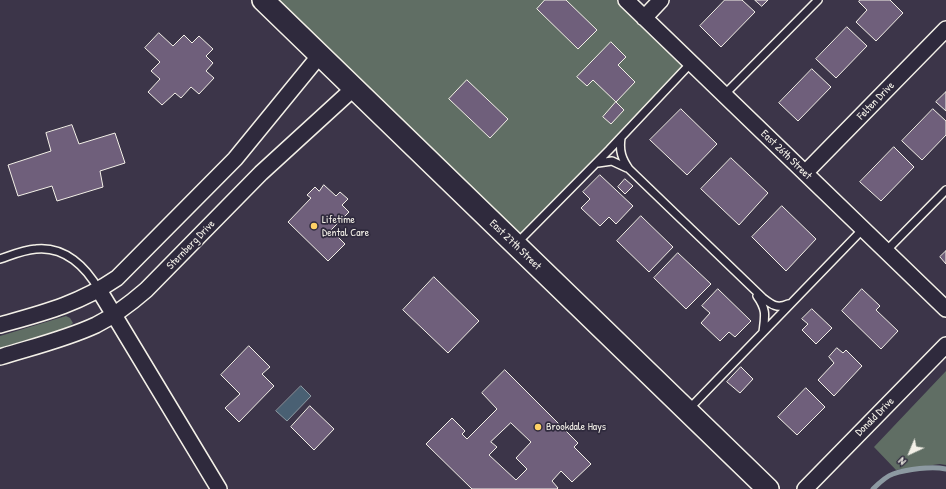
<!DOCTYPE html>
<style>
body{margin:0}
#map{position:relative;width:946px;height:489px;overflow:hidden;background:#3c3549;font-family:"Patrick Hand",sans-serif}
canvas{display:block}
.north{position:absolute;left:890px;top:433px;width:40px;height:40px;-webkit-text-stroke:3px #2f2a3d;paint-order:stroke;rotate:224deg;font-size:11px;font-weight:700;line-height:16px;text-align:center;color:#f4f1e8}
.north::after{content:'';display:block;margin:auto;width:14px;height:18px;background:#f4f1e8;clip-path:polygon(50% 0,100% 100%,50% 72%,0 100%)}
</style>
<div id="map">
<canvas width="946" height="489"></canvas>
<div class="north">N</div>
</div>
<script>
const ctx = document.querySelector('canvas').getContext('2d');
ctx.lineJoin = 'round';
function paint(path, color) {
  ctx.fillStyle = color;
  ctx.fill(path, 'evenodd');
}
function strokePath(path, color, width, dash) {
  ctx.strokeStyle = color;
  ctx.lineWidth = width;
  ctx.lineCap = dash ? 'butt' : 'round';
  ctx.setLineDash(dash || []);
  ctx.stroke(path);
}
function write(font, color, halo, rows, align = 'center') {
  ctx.font = font + ' "Patrick Hand",sans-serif';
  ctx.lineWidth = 3.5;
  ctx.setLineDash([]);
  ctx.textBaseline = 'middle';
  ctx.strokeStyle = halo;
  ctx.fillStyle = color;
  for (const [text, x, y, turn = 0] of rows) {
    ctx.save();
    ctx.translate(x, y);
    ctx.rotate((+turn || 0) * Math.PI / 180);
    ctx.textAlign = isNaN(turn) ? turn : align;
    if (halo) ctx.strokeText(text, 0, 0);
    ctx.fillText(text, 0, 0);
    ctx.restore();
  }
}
const green = new Path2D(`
 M263,0h363l65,63 -175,182z
 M66,316l4,2 3,5 -4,4 -69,21v-12z
 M946,371v94l-6,-1 -44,6 -22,-23z`);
const water = new Path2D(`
 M301,386l10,10 -24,25 -11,-10z`);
const stream = new Path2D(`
 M873,489c5,-5 14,-13 20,-15 14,-5 39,-8 53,-5`);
const building = new Path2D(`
 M545,0h21l31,30 -19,19 -41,-40z
 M725,0h17l13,12 -34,35 -21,-21z
 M755,0h13l-6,6z
 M860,0h30l13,13 -27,28 -20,-19 11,-12 -8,-8z
 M847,27l20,19 -31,32 -20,-19z
 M159,33l14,13 11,-11 8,8 7,-7 14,13 -7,7 7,7 -7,8 8,7 -15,16 -8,-7 -10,11 -6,-5 -13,12 -14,-13 12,-13 -9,-8 9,-9 -15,-14z
 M611,42l15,15 -8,8 17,17 -19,20 -23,-22 -6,6 -10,-9z
 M812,69l19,18 -33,34 -19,-18z
 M467,80l41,39 -18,19 -41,-39z
 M946,92v19l-10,-9z
 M616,102l8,8 -13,14 -8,-7z
 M681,109l36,35 -30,31 -37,-35z
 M933,109l13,12v14l-24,25 -20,-19z
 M72,125l7,19 36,-11 10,30 -25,8 3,16 -46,14 -5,-15 -34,10 -10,-31 43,-14 -5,-18z
 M894,147l20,20 -33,34 -21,-19z
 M731,158l37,35 -29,32 -38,-36z
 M600,175l33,31 -17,18 -7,-7 -9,9 -19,-18 9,-9 -7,-7z
 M625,179l8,7 -8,8 -7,-7z
 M324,185l12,11 4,-4 8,7 -6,6 7,7 -18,18 14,14 -17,17 -40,-39 23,-24 -4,-3 8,-8 4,4z
 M782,206l34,33 -30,32 -34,-34z
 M641,216l32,31 -24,25 -32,-31z
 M946,251v13l-6,-7z
 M678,253l33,31 -25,25 -32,-31z
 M434,277l45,44 -31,32 -45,-43z
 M718,289l33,32 -16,16 -6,-5 -9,9 -19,-18 9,-10 -8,-7z
 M862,289l18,17 -4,4 22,21 -17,18 -39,-38z
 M812,309l20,19 -16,16 -14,-14 6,-6 -6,-5z
 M249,346l21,21 -8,7 12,12 -35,36 -14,-14 15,-14 -19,-19z
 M837,348l6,5 3,-3 16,16 -28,30 -16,-16 16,-17 -5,-6z
 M741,367l12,12 -13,14 -13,-11z
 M505,370l73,73 -4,4 17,17 -19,18 -11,-11 -9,10 6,7 -1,1h-85l-46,-45 26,-26 13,13 -3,3 5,5 30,-30 -15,-16zM511,423l20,19 -15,16 11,11 -11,11 -27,-25 8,-8 -6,-5z
 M806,388l19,19 -28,28 -19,-18z
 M310,406l24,23 -20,21 -23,-23z`);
const lane = new Path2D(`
 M724,95l94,-95
 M621,138c-2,13 1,21 8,31l134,129c9,7 14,11 25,6
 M598,163l14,-2 15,7
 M517,243l92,-93 82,-87
 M886,251l60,-61
 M0,259c12,-4 23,-9 36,-10 29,-3 50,18 63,41
 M757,296c10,14 8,20 6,36
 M689,409l174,-180`);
const street = new Path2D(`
 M626,0l320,309
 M644,18l17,-18
 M805,173l141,-144
 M99,290l120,199
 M0,325c43,-12 79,-21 117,-47l118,-119 85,-104
 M0,357c32,-10 66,-18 96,-32 18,-9 35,-22 50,-35l115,-117 93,-85
 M805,489l141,-144`);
const secondary = new Path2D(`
 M263,0l505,489`);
const markers = [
 [314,226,4,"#ffd166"],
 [538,427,4,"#ffd166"]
];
const streetNames = [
 ["Felten Drive",876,101,-46],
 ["East 26th Street",786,155,44],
 ["Sternberg Drive",191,245,-46],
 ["East 27th Street",515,245,44],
 ["Donald Drive",875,417,-45]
];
const poiNames = [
 ["Lifetime",322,220],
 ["Dental Care",322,233],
 ["Brookdale Hays",546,427]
];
paint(green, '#606e64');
paint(water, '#496073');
strokePath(water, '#8d9aa2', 1);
strokePath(stream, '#8d9aa2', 5);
paint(building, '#6f5f7b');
strokePath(building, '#f4f1e8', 1);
strokePath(lane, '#f4f1e8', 10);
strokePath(street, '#f4f1e8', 18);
strokePath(secondary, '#f4f1e8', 24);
strokePath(lane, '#2f2a3d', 7);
strokePath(street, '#2f2a3d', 15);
strokePath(secondary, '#2f2a3d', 21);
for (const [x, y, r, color] of markers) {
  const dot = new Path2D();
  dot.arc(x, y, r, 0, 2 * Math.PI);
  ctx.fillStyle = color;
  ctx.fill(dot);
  strokePath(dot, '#2f2a3d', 1.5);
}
write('11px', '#f4f1e8', '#2f2a3d', streetNames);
write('11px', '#f4f1e8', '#2f2a3d', poiNames, 'left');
</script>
